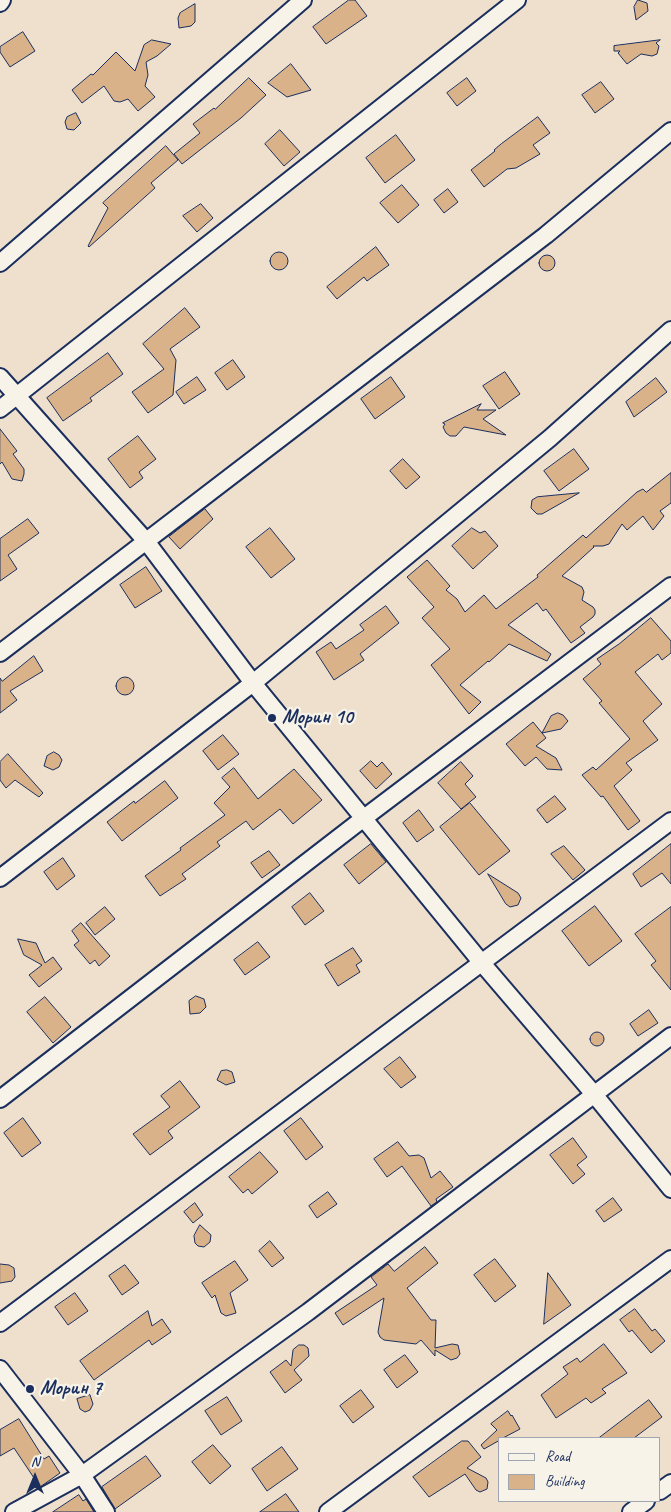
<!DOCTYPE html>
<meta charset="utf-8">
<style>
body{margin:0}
#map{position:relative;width:671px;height:1512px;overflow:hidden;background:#eee0cc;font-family:Caveat,sans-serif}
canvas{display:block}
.legend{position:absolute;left:498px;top:1437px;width:162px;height:65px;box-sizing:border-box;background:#f7f3e8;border:1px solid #9fa5b1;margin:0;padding:6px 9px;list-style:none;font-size:15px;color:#1b2f5e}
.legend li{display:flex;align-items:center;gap:10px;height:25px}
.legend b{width:25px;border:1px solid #9fa5b1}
.north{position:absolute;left:10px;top:1452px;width:50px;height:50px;-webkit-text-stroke:4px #f7f3e8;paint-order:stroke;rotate:0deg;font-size:14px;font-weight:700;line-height:20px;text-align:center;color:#1b2f5e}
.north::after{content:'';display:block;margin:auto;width:18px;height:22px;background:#1b2f5e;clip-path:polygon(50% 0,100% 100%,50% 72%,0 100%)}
</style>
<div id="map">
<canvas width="671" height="1512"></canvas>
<ul class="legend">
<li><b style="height:6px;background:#f7f3e8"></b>Road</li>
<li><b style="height:14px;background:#d9b28a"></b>Building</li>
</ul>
<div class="north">N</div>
</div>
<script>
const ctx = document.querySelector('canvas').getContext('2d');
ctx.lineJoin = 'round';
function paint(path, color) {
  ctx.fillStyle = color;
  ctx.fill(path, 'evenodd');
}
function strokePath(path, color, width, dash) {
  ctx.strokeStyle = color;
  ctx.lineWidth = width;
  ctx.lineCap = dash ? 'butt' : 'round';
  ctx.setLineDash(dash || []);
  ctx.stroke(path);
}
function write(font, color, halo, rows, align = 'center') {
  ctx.font = font + ' Caveat,sans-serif';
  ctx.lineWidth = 4.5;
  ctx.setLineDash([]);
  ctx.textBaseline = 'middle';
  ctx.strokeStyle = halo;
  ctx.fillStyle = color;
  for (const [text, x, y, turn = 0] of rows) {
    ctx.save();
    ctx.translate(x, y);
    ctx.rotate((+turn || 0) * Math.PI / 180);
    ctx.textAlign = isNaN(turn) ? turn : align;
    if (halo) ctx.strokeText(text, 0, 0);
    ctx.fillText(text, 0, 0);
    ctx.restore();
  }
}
const building = new Path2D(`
 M349,0h6l12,16 -41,28 -13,-17z
 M638,0l9,3 1,8 -12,9 -2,-13z
 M195,4v18l-4,4 -12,2 -1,-10 2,-5z
 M23,32l12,19 -25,16 -10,-15v-5z
 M152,40l19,4 -14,12 -11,6 2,13 -3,11 10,11 -17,14 -10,-12 -8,3 -6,-1 -10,-15 -22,17 -10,-13 19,-16 2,1 23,-23 19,19 9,-26z
 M660,40l-4,3 3,3 -2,8 -5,2 -11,-2 -14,10 -9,-11 2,-2h-6v-5z
 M291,64l20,26 -24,7 -19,-14z
 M249,78l17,17 -25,23 -59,46 -8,-10 26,-21 -7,-9 21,-16 1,1z
 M467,78l9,13 -19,15 -10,-13z
 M601,82l13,17 -19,14 -13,-18z
 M76,113l5,10 -7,7 -7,-1 -2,-7 2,-5z
 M538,117l12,16 -17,12 7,9 -24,14 -9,1 -23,18 -13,-17 24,-19 -1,-1 7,-6z
 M280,130l20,22 -16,14 -19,-22z
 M396,135l19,25 -30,23 -19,-25z
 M166,146l12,14 -27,23 4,5 -66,59 -1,-1 20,-38 -5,-5z
 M402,185l17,20 -21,18 -18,-20z
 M448,189l10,13 -14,11 -10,-13z
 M201,204l12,14 -16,14 -14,-16z
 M376,247l13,18 -22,16 -3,-4 -27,22 -10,-12z
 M270 261a9 9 0 1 1 18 0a9 9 0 1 1-18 0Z
 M539 263a8 8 0 1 1 16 0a8 8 0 1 1-16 0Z
 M185,308l15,19 -30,22 6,11 -3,35 -25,18 -16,-21 32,-23 -21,-25z
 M108,353l15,21 -33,24 2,3 -29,20 -16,-23z
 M233,360l12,17 -18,13 -12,-17z
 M505,372l15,22 -21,15 -16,-23z
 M197,377l9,13 -22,14 -8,-12z
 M391,377l14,20 -30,22 -14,-20z
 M656,378l11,14 -33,25 -8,-15z
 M481,404l-4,6h19l-13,9 23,16 -42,-8 -8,9h-6l-4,-3 -3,-6 2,-3 -2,-1z
 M0,429l17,22 -4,3 11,15v5l-2,7 -10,-2 -10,-17 -2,2z
 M138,436l18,23 -17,13 4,6 -13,10 -22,-29z
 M574,449l15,20 -30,22 -15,-20z
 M403,459l17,18 -14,12 -16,-18z
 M671,473v30l-11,8 4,5 -11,14 -10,-14 -16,14 -5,-6 -13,20 -6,2h-10l1,1 -32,29 20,11 2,5 -2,8 11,7 2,3v4l-2,3 -13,10 5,6 -14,10 -25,-34 -3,2 -6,-8 -29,22 43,29 -4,7 -38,-17 -20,18 -1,-1 -28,24 21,17 -12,12 -38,-49 19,-16 -28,-31 12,-11 -27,-30 20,-17 23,26 -4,4 11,9 8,13 19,-17 12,14 42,-32 -1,-2 46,-40 3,3 51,-46 6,-3 3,3z
 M579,493l-37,21h-5l-6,-6 1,-8 5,-3z
 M205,509l8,10 -33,30 -11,-12z
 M28,519l11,14 -31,22 9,14 -17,12v-42z
 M270,528l25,31 -24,19 -25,-31z
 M472,528l8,5 5,-2 13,15 -25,23 -21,-23z
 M146,567l16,24 -27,17 -15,-23z
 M386,606l13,17 -39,31 4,6 -30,20 -18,-28 15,-10 5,7 28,-19 -4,-5z
 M651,618l20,23v12l-9,7 -4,-6 -23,18 27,32 -19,17 15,19 -32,23 6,7 -18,16 26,35 -12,9 -25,-34 -2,1 -19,-22 11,-8 3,3 34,-31 -31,-36 3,-2 -19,-22 18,-15 -4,-5 22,-15z
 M34,656l9,15 -33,20 7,9 -17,13v-35l2,3z
 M116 686a9 9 0 1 1 18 0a9 9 0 1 1-18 0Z
 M558,713l5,2 5,6 -7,8 -19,4 4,5 -10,8 20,12 6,12 -15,-1 -11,-12 -11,9 -19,-22 27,-22 9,11 9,-17z
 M223,735l16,19 -21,16 -15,-19z
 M54,752l5,3 3,5 -3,7 -6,3 -9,-4 3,-10z
 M8,754l35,39 -4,4 -24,-17 -9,8 -6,-8v-18z
 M371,761l6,6 5,-5 10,12 -16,15 -16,-18z
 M461,762l12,14 -8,8 11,13 -15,12 -23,-26z
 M234,768l24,31 36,-30 28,31 -29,24 -13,-15 -27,21 -7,-9 -29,21 3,4 -38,28 4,5 -26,17 -15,-20 36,-26 -1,-2 45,-33 -11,-12 16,-16 -8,-9z
 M165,781l13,17 -56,43 -15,-19 27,-21 1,2z
 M555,796l11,13 -19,14 -10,-13z
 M470,803l40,48 -31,24 -39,-48z
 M419,810l15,20 -17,12 -14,-19z
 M371,844l15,18 -27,22 -15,-19z
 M671,844v40l-9,-11 -21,14 -8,-13z
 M564,846l21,24 -12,10 -22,-26z
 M269,851l11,14 -18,13 -11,-15z
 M63,858l12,18 -18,14 -13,-18z
 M488,874l30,19 3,5 -3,7 -8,2 -4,-3z
 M310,893l14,18 -19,14 -13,-18z
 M595,906l27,35 -33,25 -27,-35z
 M105,907l10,12 -20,16 -9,-12z
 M671,907v83l-20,-25 5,-4 -21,-27z
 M81,923l29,33 -11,10 -4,-6 -5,4 -16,-19 5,-4 -7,-10z
 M18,939l18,4 9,20 8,-6 9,12 -23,18 -10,-12 13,-10 -18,-10z
 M258,942l12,15 -25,18 -11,-15z
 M353,948l9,13 -6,4 4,7 -22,14 -13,-21z
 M196,996l8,3 2,8 -6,6 -10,1 -1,-13z
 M45,997l26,30 -18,16 -26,-31z
 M649,1010l9,13 -20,13 -8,-12z
 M590 1039a7 7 0 1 1 14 0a7 7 0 1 1-14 0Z
 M400,1057l16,20 -15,11 -17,-19z
 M227,1070l5,2 3,10 -9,3 -9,-5 4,-9z
 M180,1081l20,26 -32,24 5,7 -23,17 -17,-21 37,-27 -9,-11z
 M23,1118l18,25 -19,14 -18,-24z
 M301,1118l22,29 -17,13 -22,-29z
 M573,1138l14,19 -10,8 8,9 -12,10 -23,-29z
 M398,1142l11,14 10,-1 5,3 7,20 9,-7 13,16 -17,12 1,3 -6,4 -29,-40 -15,11 -13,-18z
 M260,1152l18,20 -26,22 -4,-5 -5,4 -14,-16z
 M328,1192l9,12 -20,14 -8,-12z
 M613,1198l9,12 -18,12 -8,-11z
 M195,1203l8,12 -10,8 -9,-11z
 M200,1225l11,10 -1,7 -6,5 -6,-1 -3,-3 -1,-7z
 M270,1241l14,17 -12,9 -13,-16z
 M425,1247l13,16 -31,25 24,32h5l-1,28 17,-4 6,1 2,9 -3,4 -6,2 -16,-10v6l-14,-16 -5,4 -32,-4 -4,-3 -2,-5 6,-34 -41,27 -8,-12 42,-28 -6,-8 17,-13 6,7z
 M495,1259l21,27 -21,16 -21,-27z
 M235,1261l13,19 -18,13 6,20 -10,3 -5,-3 -6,-18 -3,3 -10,-15z
 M0,1264l9,1 5,3 1,9 -3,4 -12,2z
 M125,1265l14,18 -17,12 -13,-19z
 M548,1273l23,32 -27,19z
 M75,1293l13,18 -20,14 -13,-18z
 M635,1309l17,22 3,-2 10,12 -14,12 -19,-23 -3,2 -9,-12z
 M148,1311l4,15 10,-7 9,13 -19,13 -3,-5 -55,40 -14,-19z
 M604,1344l23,29 -25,16 4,4 -15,10 -5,-5 -30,20 -15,-23 27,-21 -5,-7 14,-9 3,4z
 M299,1345h5l4,3 1,8 -15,14 8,10 -17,13 -15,-21 16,-12 5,6 2,-16z
 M405,1355l13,17 -21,16 -13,-18z
 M361,1390l13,17 -21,16 -13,-17z
 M90,1395l3,9 -3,6 -5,2 -5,-3 -3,-10z
 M227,1397l15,24 -21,14 -16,-24z
 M649,1400l13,17 -28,21h-35z
 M508,1411l3,5 1,-1 8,14 -17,9h-3v2l-16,9 -3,-4 16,-15 -6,-6z
 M19,1419l25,40 5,-3 11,17 -20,14 -26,-39 -14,8v-26z
 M462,1441h6l13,16 -14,11 19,10 2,4 -1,7 -7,3 -4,-2 -11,-16 -36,23 -16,-20z
 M213,1445l18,21 -21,18 -18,-22z
 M282,1447l16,22 -31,22 -15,-22z
 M146,1456l15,20 -46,33 -13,-22z
 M286,1494l13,18h-39z
 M79,1495l4,6 3,-2 8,13h-41z`);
const minor = new Path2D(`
 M0,3l2,-3
 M0,263l303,-263
 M0,377l146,164 107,142 228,279 112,131 78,96
 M0,409l517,-409
 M0,653l546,-418 125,-104
 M0,878l253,-195 297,-245 121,-108
 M0,1099l364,-281 307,-232
 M0,1323l671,-502
 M0,1369l82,106 24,37
 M660,1491l11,-8
 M14,1512l68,-37 226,-163 363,-276
 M328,1512l343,-253
 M631,1512l15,-11`);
const markers = [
 [272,718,5,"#1b2f5e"],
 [30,1389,5,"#1b2f5e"]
];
const poiNames = [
 ["Морин 10",282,718],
 ["Морин 7",40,1389]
];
paint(building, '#d9b28a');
strokePath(building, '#1b2f5e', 1);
strokePath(minor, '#1b2f5e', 20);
strokePath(minor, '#f7f3e8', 16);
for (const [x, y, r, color] of markers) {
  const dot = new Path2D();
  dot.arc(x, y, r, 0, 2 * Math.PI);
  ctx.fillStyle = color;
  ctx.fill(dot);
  strokePath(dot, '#f7f3e8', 2);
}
write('bold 20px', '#1b2f5e', '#f7f3e8', poiNames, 'left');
</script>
